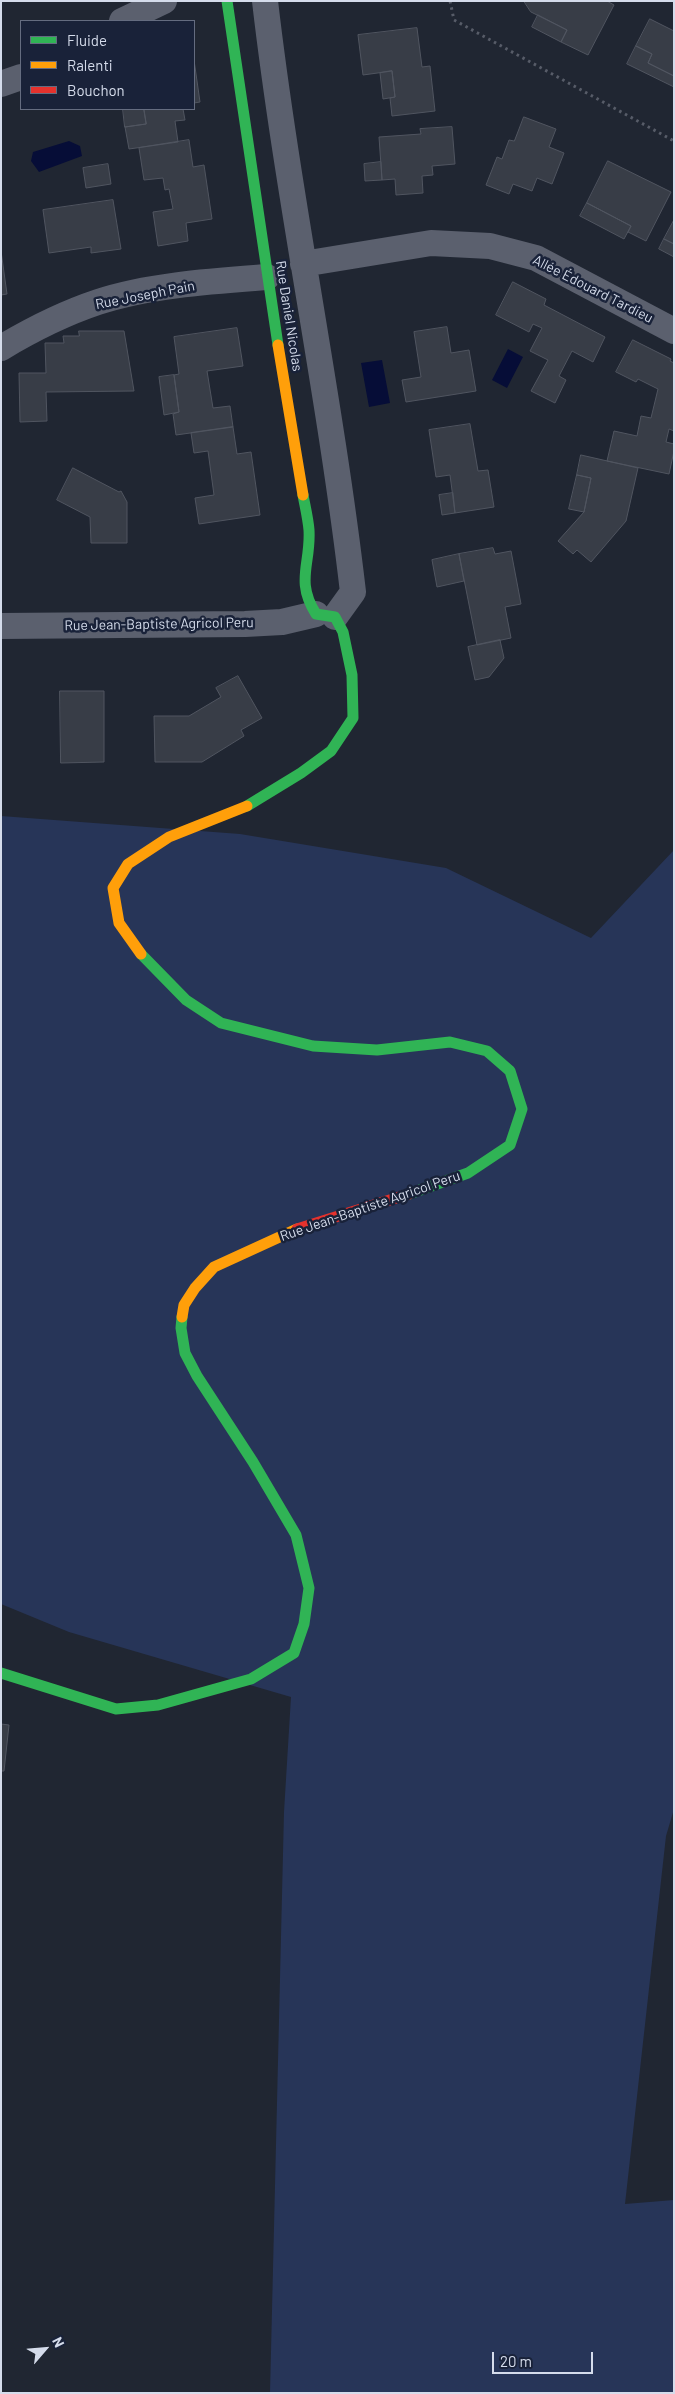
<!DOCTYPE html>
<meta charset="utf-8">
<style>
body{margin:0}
#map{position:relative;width:675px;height:2394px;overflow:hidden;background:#202632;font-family:Barlow,sans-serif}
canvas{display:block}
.frame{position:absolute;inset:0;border:2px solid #d5dceb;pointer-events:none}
.legend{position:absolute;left:20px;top:20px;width:175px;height:90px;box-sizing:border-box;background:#192239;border:1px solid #646c80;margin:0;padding:6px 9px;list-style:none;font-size:15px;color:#d5dceb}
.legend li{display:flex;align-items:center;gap:10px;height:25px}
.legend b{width:25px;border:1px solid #646c80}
.north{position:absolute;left:20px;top:2324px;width:50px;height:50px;-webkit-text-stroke:4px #192239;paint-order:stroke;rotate:63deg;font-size:14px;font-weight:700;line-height:20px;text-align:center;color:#d5dceb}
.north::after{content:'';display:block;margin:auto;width:18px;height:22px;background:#d5dceb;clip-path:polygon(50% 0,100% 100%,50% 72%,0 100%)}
.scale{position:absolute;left:492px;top:2352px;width:101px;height:22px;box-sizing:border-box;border:2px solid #d5dceb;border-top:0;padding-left:6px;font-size:15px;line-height:18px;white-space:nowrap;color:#d5dceb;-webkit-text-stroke:4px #192239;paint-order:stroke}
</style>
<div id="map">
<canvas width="675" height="2394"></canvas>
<div class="frame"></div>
<ul class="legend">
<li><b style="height:6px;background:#30b455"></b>Fluide</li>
<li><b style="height:6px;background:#ff9f0a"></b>Ralenti</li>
<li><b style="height:6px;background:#e5322d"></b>Bouchon</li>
</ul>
<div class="north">N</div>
<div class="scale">20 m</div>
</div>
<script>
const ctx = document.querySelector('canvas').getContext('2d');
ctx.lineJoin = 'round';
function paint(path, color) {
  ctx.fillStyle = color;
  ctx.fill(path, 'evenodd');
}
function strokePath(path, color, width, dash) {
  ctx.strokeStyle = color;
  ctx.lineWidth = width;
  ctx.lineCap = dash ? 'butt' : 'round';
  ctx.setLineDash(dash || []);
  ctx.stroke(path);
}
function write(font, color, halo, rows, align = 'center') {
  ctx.font = font + ' Barlow,sans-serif';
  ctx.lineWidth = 5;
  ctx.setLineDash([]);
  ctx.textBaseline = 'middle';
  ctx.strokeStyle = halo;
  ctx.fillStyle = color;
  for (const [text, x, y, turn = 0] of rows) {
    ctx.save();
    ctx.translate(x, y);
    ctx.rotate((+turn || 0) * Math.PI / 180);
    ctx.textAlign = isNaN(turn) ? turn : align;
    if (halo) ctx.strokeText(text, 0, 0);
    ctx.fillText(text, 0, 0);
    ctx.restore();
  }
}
const green = new Path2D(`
 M1,816l239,18 206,34 145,70 83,-88v959l-8,27 -41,368 49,-4v193h-404l14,-581 7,-115 -222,-65 -68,-28z`);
const water = new Path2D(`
 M69,141l11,5 2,10 -43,16 -8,-11 2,-9z
 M508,349l15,8 -16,31 -15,-8z
 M382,360l8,43 -21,4 -8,-44z`);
const building = new Path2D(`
 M524,1h83l7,4 -26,50 -27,-13 6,-12 -36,-18z
 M538,15l29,15 -6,12 -29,-15z
 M650,19l24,12v45l-26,-13 4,-9 -16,-8z
 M417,28l5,39 8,-1 5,45 -43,5 -2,-18 5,-1 -3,-26 -29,4 -5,-40z
 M636,46l16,8 -4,9 26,13v11l-47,-23z
 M194,60l6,42 -6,1z
 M392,71l3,26 -12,2 -3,-26z
 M123,109h21l2,15 -21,3z
 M144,109h39l2,11 -10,1 3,21 -49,7 -4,-22 21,-3z
 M524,117l32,12 -7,18 15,6 -12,31 -15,-6 -5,13 -19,-7 -4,10 -23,-9 11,-28 5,2 7,-19 5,1z
 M452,127l3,37 -23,2 1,9 -11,1 1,17 -27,2 -1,-16 -13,1 -3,-43 42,-3 -1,-5z
 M189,140l4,27 11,-2 8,54 -26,4 2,18 -30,5 -5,-34 20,-3 -4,-20 -4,1 -2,-12 -19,2 -5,-32z
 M608,161l63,31 -25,49 -18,-9 3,-6 -44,-23z
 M381,162l1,18 -17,1 -1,-17z
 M108,164l3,20 -25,4 -3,-20z
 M113,200l8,49 -30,4v-6l-42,6 -6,-43z
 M587,203l44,23 -7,13 -44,-23z
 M674,220v24l-10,-5z
 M664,239l10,5v13l-15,-8z
 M1,251l6,43 -6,1z
 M513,282l33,17 -2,6 61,32 -12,25 -21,-11 -13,25 7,4 -11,23 -24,-12 17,-31 -18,-9 12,-23 -9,-4 -4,8 -33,-17z
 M447,327l4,26 18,-3 7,41 -70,11 -4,-22 19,-3 -7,-45z
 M237,328l6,38 -36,5 6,37 17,-2 3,21 -57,8 -3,-21 6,-2 -5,-37 5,-1 -5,-37z
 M79,331h45l10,60 -88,1 1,29 -27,1 -1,-49h27l-1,-30h19l-1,-7h16z
 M633,340l38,19 -1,2 4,2v68l-5,-2 -3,13 8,2v7l-5,23 -62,-13 7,-30 23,5 4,-20 10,2 7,-29 -20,-10 -2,3 -20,-10z
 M174,375l5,37 -15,3 -5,-38z
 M470,424l8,47 10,-1 6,37 -39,6 -5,-38 -14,2 -7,-47z
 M233,427l4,27 14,-2 9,63 -61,9 -4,-26 19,-3 -6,-44 -14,2 -3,-20z
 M581,455l57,13 -12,53 -35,41 -14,-12 -4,4 -15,-13 26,-29 7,-34 -14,-3z
 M73,468l46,24 2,-1 6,11v41h-36l-1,-26 -33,-17z
 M577,475l14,3 -7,34 -15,-3z
 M453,493l2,20 -13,2 -3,-20z
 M493,548l2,6 16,-3 10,53 -16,3 6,31 -34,7 -18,-91z
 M459,554l5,27 -27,6 -5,-27z
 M500,640l4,18 -15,19 -14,3 -7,-33z
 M238,676l24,42 -21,12 3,6 -42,26h-47l-1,-46h35l32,-19 -5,-9z
 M60,691h44v71l-43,1z
 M1,1724l8,1 -5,46h-3z`);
const path = new Path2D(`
 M450,1l4,19 220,121`);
const street = new Path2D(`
 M265,1c23,198 65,393 88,591l-18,25
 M122,21l42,-20
 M1,84l20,-7
 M303,264l128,-21 59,3 46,12 138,73
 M1,348c30,-18 64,-35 97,-46 51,-17 116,-21 169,-25
 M1,626l244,-2 37,-2 34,-8`);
const fast = new Path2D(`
 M227,1l51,344
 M247,806l54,-33 30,-22 22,-33 -1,-43 -9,-43 -8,-15 -19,-3c-21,-33 -5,-50 -7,-84 -1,-12 -4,-24 -6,-35
 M141,954l45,46 35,23 92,23 64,4 73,-8 37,9 23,20 12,38 -12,36 -42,28 -59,21
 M1,1673l115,36 42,-4 93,-26 43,-26 10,-29 5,-36 -13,-53 -43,-73 -56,-86 -12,-23 -4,-25 1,-11`);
const slow = new Path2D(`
 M278,345l25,150
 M141,954l-22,-31 -6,-35 15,-24 41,-27 78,-31
 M182,1317l2,-12 11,-17 19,-21 83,-38`);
const jam = new Path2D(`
 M297,1229l112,-35`);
const streetNames = [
 ["Allée Édouard Tardieu",593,289,27],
 ["Rue Joseph Pain",145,295,-11],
 ["Rue Daniel Nicolas",289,316,81],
 ["Rue Jean-Baptiste Agricol Peru",159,624,-1],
 ["Rue Jean-Baptiste Agricol Peru",370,1206,-19]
];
paint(green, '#273558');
paint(water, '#060d37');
paint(building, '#383d47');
strokePath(building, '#505560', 1);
strokePath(path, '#575c68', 3, [2.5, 4]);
strokePath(street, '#5b606e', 26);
strokePath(fast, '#30b455', 11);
strokePath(slow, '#ff9f0a', 11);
strokePath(jam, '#e5322d', 11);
write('14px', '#d5dceb', '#192239', streetNames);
</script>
